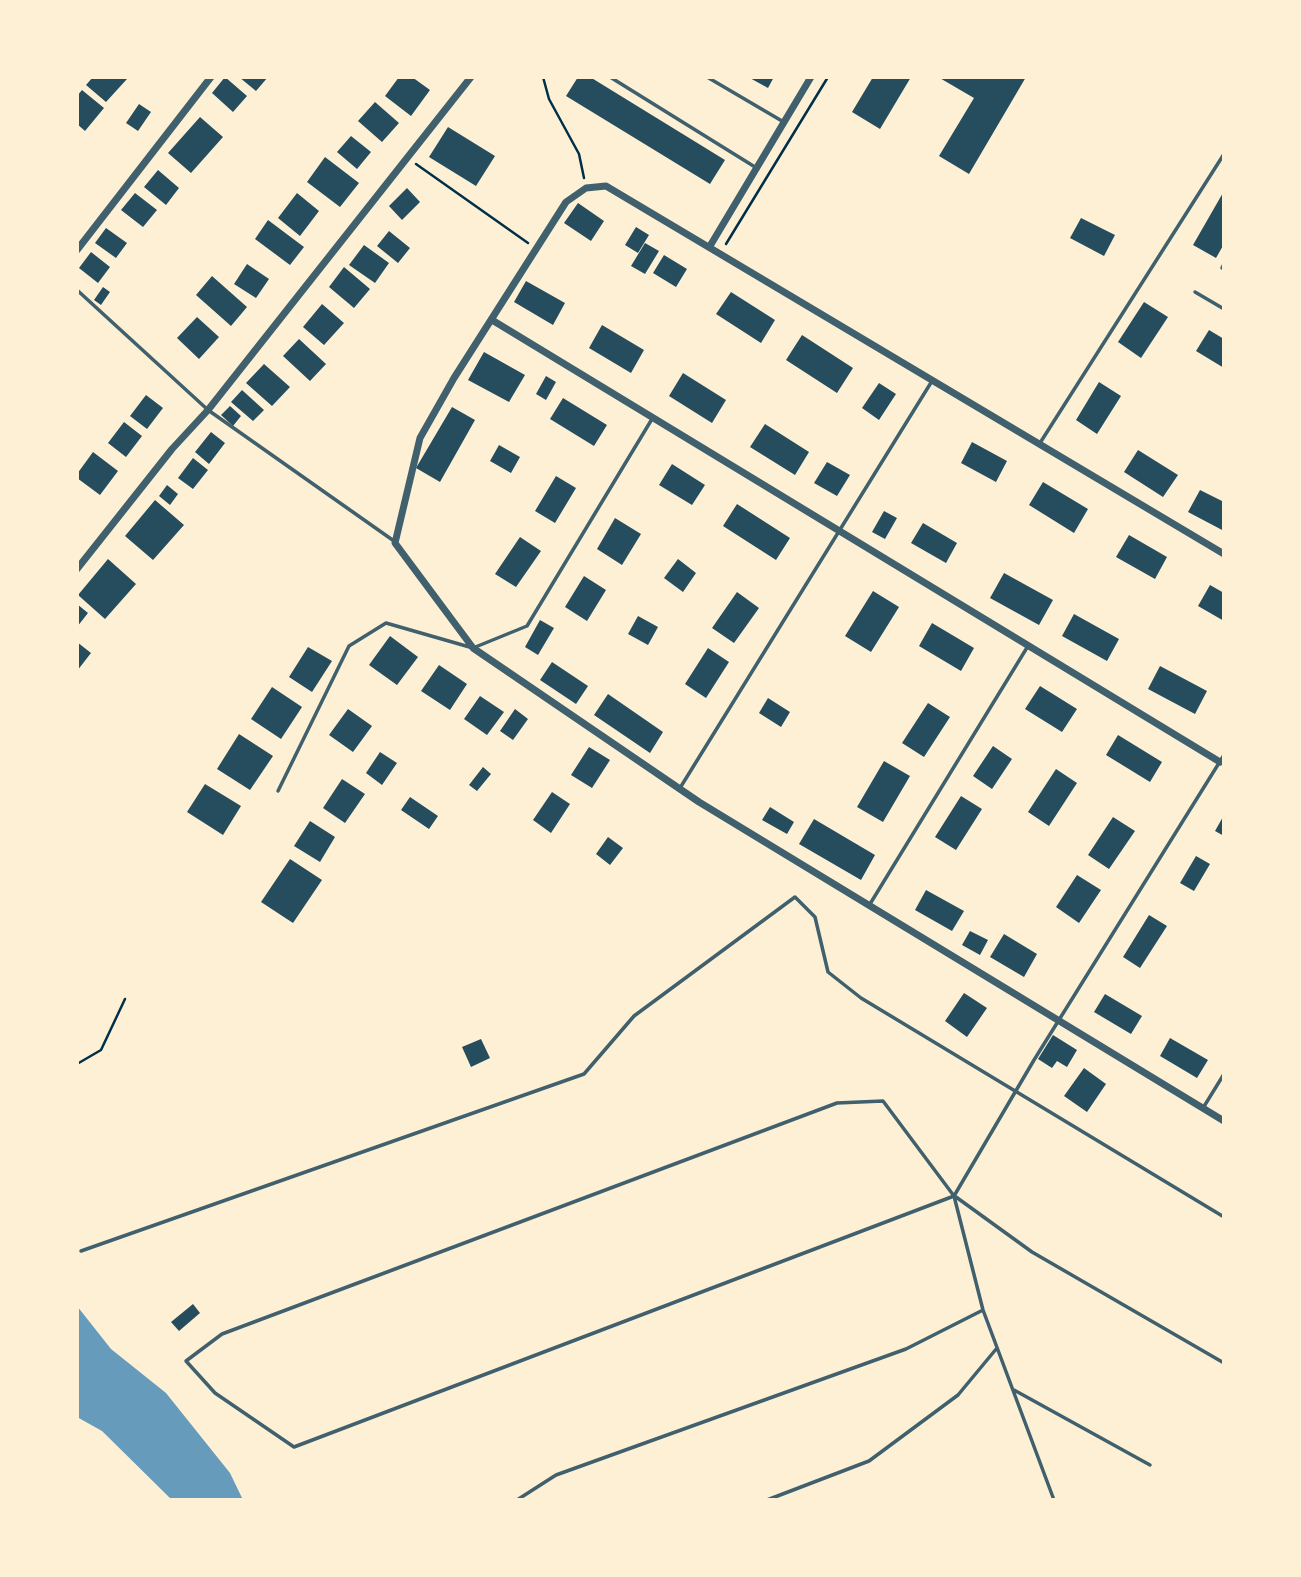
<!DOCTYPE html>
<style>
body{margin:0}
#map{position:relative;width:1301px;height:1577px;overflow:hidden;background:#fdf0d5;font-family:Helvetica,sans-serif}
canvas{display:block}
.frame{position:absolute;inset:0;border:79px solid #fdf0d5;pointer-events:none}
</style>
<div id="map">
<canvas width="1301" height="1577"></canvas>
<div class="frame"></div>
</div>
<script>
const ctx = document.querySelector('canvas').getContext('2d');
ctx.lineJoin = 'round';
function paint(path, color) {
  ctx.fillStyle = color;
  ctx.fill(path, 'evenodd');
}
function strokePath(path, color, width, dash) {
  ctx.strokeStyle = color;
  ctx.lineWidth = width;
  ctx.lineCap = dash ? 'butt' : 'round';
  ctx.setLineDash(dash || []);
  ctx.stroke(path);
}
const water = new Path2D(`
 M77,1306l34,43 55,44 64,80 13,27h-71l-70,-69 -25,-14z`);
const building = new Path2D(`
 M93,77h31l3,2 -21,23 -20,-17z
 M225,77l22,19 -14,16 -21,-19z
 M239,77h29l-12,14z
 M399,77h13l18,13 -19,26 -26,-20z
 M578,77h12l135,83 -15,24 -144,-88z
 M748,77h26l-6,11z
 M873,77h38l-31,52 -28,-17z
 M938,77h88l-57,97 -30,-18 35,-58z
 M82,90l22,18 -19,23 -8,-7v-28z
 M375,102l24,21 -17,19 -24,-21z
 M139,104l12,8 -13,19 -12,-8z
 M200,117l23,20 -32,36 -23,-20z
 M448,127l47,29 -19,30 -47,-29z
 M351,136l20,16 -14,17 -20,-17z
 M325,157l34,26 -19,24 -33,-25z
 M158,170l21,18 -13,17 -22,-18z
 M407,188l13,14 -18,18 -13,-14z
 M1224,191v53l-8,14 -23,-13z
 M135,193l22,17 -14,17 -22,-17z
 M297,193l22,18 -19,25 -22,-18z
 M578,203l26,18 -13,20 -27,-18z
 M1081,218l34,17 -11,21 -34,-18z
 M268,220l36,27 -14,18 -35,-26z
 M636,227l13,8 -11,18 -13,-8z
 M106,228l21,15 -11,15 -21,-15z
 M389,231l21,17 -12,15 -21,-17z
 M645,243l14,8 -14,23 -14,-8z
 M364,245l25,18 -14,20 -26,-18z
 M91,252l19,15 -12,16 -19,-15z
 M664,255l23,14 -11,18 -23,-14z
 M247,264l22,15 -13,19 -22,-14z
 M344,267l26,22 -16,19 -25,-21z
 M212,276l35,31 -16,19 -35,-31z
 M526,281l39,22 -12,22 -39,-23z
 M103,287l7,5 -9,13 -7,-5z
 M731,292l44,28 -14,23 -45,-29z
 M1144,302l24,15 -27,41 -23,-16z
 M322,304l22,19 -20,22 -21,-18z
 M197,317l22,20 -20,22 -22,-21z
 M602,325l42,25 -13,23 -42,-25z
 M1209,330l15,9v29l-28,-17z
 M802,335l51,33 -16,25 -51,-33z
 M299,339l27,25 -16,17 -27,-25z
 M484,352l41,23 -16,27 -41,-22z
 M264,364l26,23 -18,19 -26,-23z
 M683,373l43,27 -14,23 -43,-27z
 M546,376l10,6 -10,18 -10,-6z
 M1099,382l22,14 -24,38 -21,-14z
 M879,383l17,11 -17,26 -17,-12z
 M242,390l22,20 -11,11 -22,-19z
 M146,395l17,13 -16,21 -17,-13z
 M563,398l44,27 -13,21 -44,-27z
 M230,406l11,10 -8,10 -12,-11z
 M452,407l23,13 -35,62 -24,-14z
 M124,422l18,14 -16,21 -18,-14z
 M765,424l44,28 -14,23 -45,-28z
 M211,432l14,11 -16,21 -14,-12z
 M972,442l35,19 -11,21 -35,-19z
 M499,445l21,12 -9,16 -21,-12z
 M1138,450l40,25 -15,22 -39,-25z
 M93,452l25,19 -18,24 -23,-17v-4z
 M193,458l15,12 -15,19 -15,-11z
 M827,462l23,13 -13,21 -23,-13z
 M672,464l33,21 -13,20 -33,-20z
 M556,476l20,12 -21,35 -20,-12z
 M1043,482l45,27 -14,24 -45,-28z
 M167,485l11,9 -8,11 -11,-9z
 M1200,490l24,12v29l-36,-19z
 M155,500l29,25 -31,35 -28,-24z
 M737,504l53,34 -14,22 -53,-34z
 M884,511l13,7 -12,21 -13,-7z
 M615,518l26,16 -19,31 -25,-16z
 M923,523l34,20 -11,20 -35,-20z
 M1129,535l38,22 -12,22 -39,-22z
 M520,537l21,14 -25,36 -21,-13z
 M108,559l28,25 -31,35 -27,-24z
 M678,559l18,14 -13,19 -19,-14z
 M1004,573l49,27 -14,25 -49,-27z
 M584,576l22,14 -19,31 -22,-14z
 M1210,585l14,8v28l-26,-15z
 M873,591l26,16 -28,45 -26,-16z
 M737,592l22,16 -25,35 -22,-15z
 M77,604l11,9 -11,14z
 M1074,614l45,25 -12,22 -45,-25z
 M638,616l20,11 -10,18 -20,-11z
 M540,620l14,8 -16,27 -13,-8z
 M932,623l42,25 -13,23 -42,-25z
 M390,636l28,21 -21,28 -28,-20z
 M77,642l14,11 -14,18z
 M308,647l24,14 -20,31 -23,-15z
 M708,648l21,14 -23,36 -21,-14z
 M552,662l36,24 -12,18 -36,-24z
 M439,665l28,19 -17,26 -29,-19z
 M1160,666l47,25 -12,23 -47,-25z
 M1040,686l37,23 -15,23 -37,-23z
 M272,687l30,20 -21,32 -30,-20z
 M608,694l55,38 -13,21 -56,-38z
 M480,696l24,16 -17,23 -23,-16z
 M768,698l22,14 -9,15 -22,-14z
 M928,703l22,14 -26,40 -22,-14z
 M348,709l24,17 -19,26 -24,-17z
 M515,709l13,10 -15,21 -13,-9z
 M239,734l34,22 -23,34 -33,-21z
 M1118,735l44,27 -12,20 -44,-27z
 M993,746l19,13 -20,30 -19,-13z
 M589,747l21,13 -18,28 -21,-13z
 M380,752l17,11 -15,22 -16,-12z
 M884,761l26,15 -27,46 -26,-15z
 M483,767l8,7 -14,17 -8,-6z
 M1056,769l21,14 -28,43 -21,-14z
 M342,779l23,15 -20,29 -22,-15z
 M205,784l36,22 -18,29 -36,-23z
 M552,792l18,12 -19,29 -18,-13z
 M961,796l21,13 -26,41 -21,-13z
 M410,797l28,19 -9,13 -28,-19z
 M770,807l24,15 -7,12 -25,-14z
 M1224,815v21l-9,-5z
 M1113,817l22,14 -26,38 -21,-14z
 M814,819l61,36 -14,25 -62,-36z
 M310,821l25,16 -15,25 -26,-16z
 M608,837l15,11 -13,17 -14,-11z
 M1196,856l14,8 -16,27 -14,-8z
 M290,859l32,21 -29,43 -32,-21z
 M1077,875l24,15 -22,33 -23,-16z
 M926,890l38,21 -12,20 -37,-21z
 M1149,915l18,11 -27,42 -17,-11z
 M970,931l18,9 -8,15 -18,-10z
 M1004,934l33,20 -13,23 -34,-20z
 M964,993l23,15 -20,29 -22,-16z
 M1105,994l37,22 -11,18 -37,-22z
 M1053,1035l24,15 -10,17 -10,-6 -5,7 -14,-9z
 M1170,1038l38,22 -11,18 -37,-22z
 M481,1039l9,19 -19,9 -9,-20z
 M1084,1068l22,16 -19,28 -23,-16z
 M193,1304l7,9 -21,18 -8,-9z`);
const path = new Path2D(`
 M543,77l6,22 30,55 5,24
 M416,164l112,79
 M726,244l102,-167
 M77,1064l24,-14 24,-51`);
const service = new Path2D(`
 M610,77l145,90
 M707,77l75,44
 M1222,268l2,-4
 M77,290l131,120 186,131
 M1195,292l29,17
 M1040,443l184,-289
 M680,788l252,-407
 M278,791l71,-145 37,-23 87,25 54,-22 125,-207
 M870,904l158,-258
 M1203,1108l21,-34
 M956,1197l76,55 192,111
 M81,1251l503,-177 50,-58 161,-119 20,20 13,55 33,26 363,219
 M1014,1390l136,75
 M517,1500l39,-25 350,-126 77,-39
 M767,1500l102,-39 89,-66 39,-47
 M1054,1500l-71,-190 -29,-114 -71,-95 -46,2 -615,231 -36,27 29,32 79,54 660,-251 80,-136 190,-305`);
const minor = new Path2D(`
 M710,246l101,-169
 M77,250l134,-173
 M492,320l728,442
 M1224,554l-618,-368 -20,2 -20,14 -112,176 -34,60 -25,105 78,105 226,154 525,319
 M77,569l95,-120 36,-39 263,-333`);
paint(water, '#669bbc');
paint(building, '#264d5e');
strokePath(path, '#003049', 2.5);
strokePath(service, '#3f606c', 3.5);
strokePath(minor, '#3f606c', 7);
</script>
